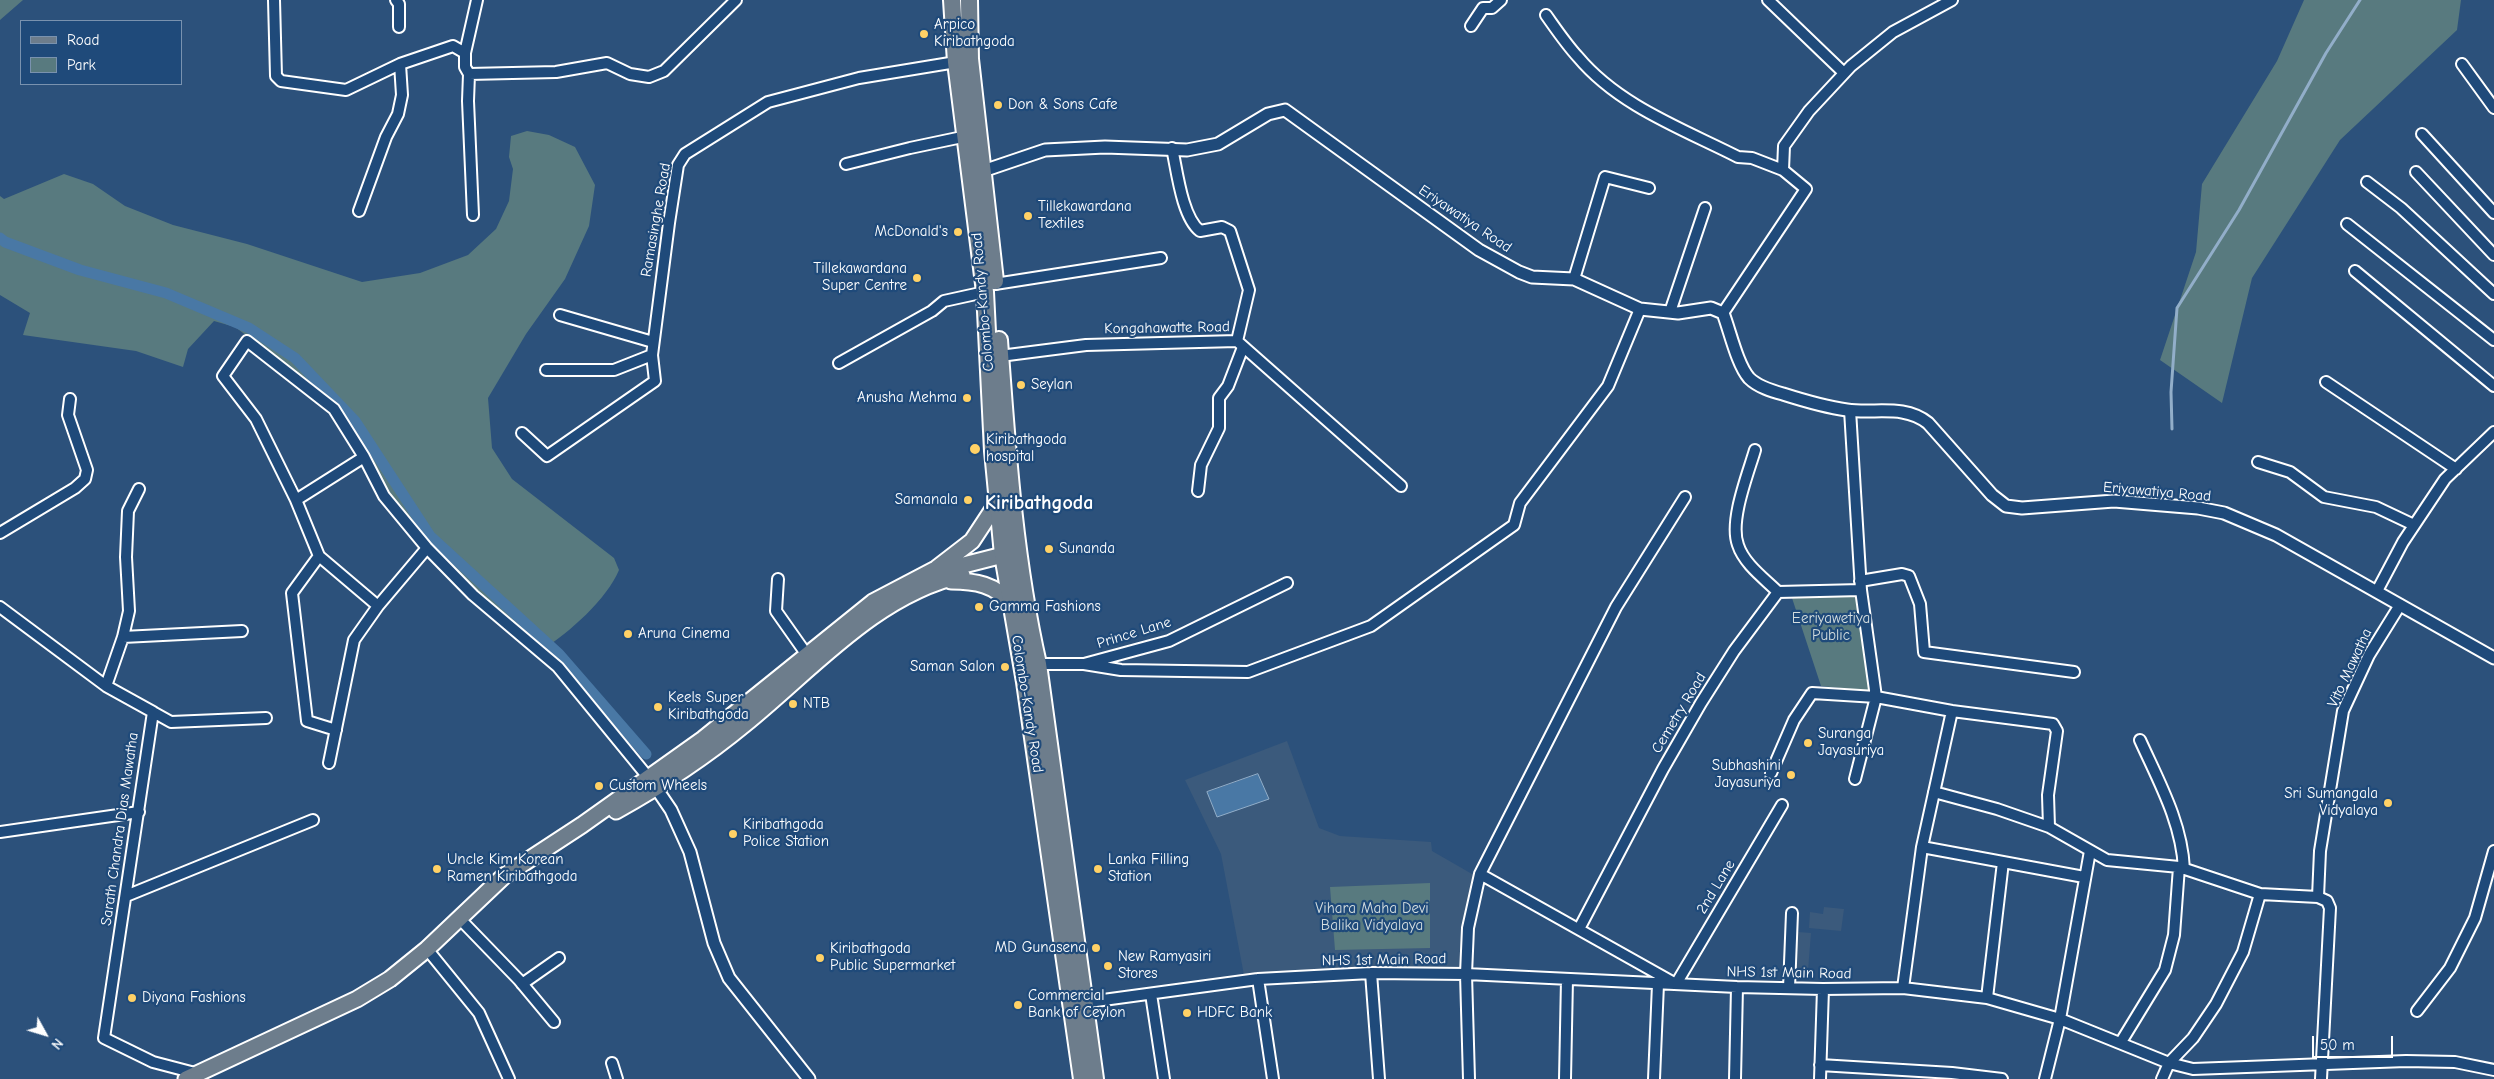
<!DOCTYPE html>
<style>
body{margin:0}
#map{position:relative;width:2494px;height:1079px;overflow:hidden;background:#2c517b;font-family:"Comic Neue",sans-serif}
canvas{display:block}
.legend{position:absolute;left:20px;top:20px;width:162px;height:65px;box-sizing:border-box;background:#1f4a7a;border:1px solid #7992af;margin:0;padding:6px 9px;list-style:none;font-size:15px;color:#fff}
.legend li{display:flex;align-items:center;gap:10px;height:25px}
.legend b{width:25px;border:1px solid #7992af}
.north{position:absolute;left:20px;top:1009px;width:50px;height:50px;-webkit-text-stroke:4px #1f4a7a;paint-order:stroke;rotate:129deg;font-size:14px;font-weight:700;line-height:20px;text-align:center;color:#fff}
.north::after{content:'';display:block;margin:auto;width:18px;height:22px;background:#fff;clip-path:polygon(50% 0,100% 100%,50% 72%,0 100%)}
.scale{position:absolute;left:2312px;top:1036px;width:81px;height:22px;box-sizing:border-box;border:2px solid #fff;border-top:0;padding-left:6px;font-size:15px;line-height:18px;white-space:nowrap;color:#fff;-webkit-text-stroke:4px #1f4a7a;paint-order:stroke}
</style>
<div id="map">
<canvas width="2494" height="1079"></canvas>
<ul class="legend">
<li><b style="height:6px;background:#6d7d8c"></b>Road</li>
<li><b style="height:14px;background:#587a7f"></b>Park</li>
</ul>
<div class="north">N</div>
<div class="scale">50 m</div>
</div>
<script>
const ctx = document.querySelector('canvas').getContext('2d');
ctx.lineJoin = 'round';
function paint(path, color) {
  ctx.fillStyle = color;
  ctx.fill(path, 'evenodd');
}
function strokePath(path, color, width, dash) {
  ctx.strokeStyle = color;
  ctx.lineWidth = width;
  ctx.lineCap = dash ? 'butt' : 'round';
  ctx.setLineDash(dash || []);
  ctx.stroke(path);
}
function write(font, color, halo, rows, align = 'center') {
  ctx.font = font + ' "Comic Neue",sans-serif';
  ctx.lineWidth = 4.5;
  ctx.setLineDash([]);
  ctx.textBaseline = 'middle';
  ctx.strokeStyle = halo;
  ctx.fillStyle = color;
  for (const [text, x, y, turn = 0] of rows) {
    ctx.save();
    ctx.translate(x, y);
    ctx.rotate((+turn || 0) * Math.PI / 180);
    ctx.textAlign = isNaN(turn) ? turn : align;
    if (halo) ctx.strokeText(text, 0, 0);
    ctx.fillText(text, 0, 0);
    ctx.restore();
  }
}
const built = new Path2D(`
 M1287,741l32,87 21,8 91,6 1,9 47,27 -15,94 -220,3 -23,-121 -36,-74z
 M1824,907l20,2 -3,22 -32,-3 1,-16 13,2z
 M1798,932l13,1 -3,38 -13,-1z`);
const green = new Path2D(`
 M0,0h23l-23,20z
 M2304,0h157l-4,30 -117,110 -88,138 -30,125 -62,-43 36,-108 6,-68 75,-123z
 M527,131l22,4 26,12 20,38 -6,41 -24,53 -39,55 -38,64 4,50 20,31 102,79 5,12c-12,29 -50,63 -76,79l-82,-72 -57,-60 -63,-105 -32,-30 -74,-55 -21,-6 -26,28 -5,18 -47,-16 -113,-16 7,-22 -30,-18v-99l4,3 60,-25 29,10 32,22 48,19 74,19 115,38 58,-9 48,-18 28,-26 13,-28 4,-32 -4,-12 2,-21z
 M1855,594l14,97 -48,-5 -29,-88z
 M1430,883v65l-95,2 -5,-63z`);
const water = new Path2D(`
 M1258,774l11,25 -52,18 -10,-25z`);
const stream = new Path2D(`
 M2172,429l-1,-37 6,-84 62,-98 87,-157 34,-53`);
const canal = new Path2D(`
 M0,238l5,4 75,28 86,23 83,35 46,30 60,63 75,115 129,118 87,100`);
const minor = new Path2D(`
 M274,0l2,76 5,5 65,9 54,-26 53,-18 12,7v14l4,7 87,-2 51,-9 23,11 19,3 15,-6 72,-71
 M396,0l3,4v23
 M1768,0l76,73
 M1546,15c10,14 20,29 32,42 41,49 105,72 160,100l14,1 31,12
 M1471,26l12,-18h9l9,-8
 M465,53l12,-53
 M2462,64l32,44
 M469,74l-1,27 5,114
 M2422,134l72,79
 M1172,148c5,23 10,69 28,83l22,-4 8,4 19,59 -12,51
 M846,164l64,-16 57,-12
 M2416,172l78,83
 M2367,182l34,26 93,86
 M359,211l27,-74 12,-23 4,-19 -2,-31
 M2347,224l147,116
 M2355,271l139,115
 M1574,279l31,-102 44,11
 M995,284l166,-26
 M1670,312l35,-104
 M1723,313l83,-124 -23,-19 1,-24 25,-35 42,-45 42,-34 59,-32
 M560,315l93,27
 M1000,356l86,-11 151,-4 164,145
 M839,363l93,-52 12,-10 41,-9
 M546,370h68l38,-15 17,-132 9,-58 7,-11 83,-52 91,-24 97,-16
 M2326,382l130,87
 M1850,410l11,180 15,107 -21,82
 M522,433l25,23 108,-75 -3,-26
 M1755,450c-7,24 -26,71 -17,95 6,19 27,34 40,47
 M364,457l-68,43 -40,-81 -33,-43 24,-35 87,68 30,48 20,39 43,52 46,47 85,72 90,110
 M2258,462l32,10 34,25 52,10 38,18
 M1198,491l3,-26 18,-37v-30l9,-12 15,-39
 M296,500l23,56 59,50 49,-58
 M0,533l75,-45 10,-9 2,-9 -19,-55 2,-16
 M319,556l-27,37 15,128 29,9
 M778,579l-2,32 31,44
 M1860,581l42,-7 7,2 11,28 4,48 150,20
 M2377,591l26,-49 42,-63 49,-47
 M0,607l106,79 47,26 -49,326 49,24 42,11
 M123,637l119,-6
 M1038,664h46l85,-23 118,-58
 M1084,664l37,6 127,2 123,-46 143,-101 6,-22 88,-117 32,-77
 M106,686l17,-49 6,-26 -3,-54 2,-46 11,-22
 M153,712l18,10 95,-4
 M2140,740c19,42 42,83 44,129
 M329,763l25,-123 24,-34
 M1771,773l23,-53 18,-27 64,4 76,14 101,13 4,7 -9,64 1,32 58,33 72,7 81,27 58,3 9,4 3,7 -9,171
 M1934,792l63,17 52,18
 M0,832l139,-20
 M1922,847l30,-136
 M1480,874l196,110 106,-179
 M126,896l187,-76
 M2318,897l2,-46 23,-140 26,-56 31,-50
 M460,919l59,61 35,42
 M1579,929l84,-160 38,-66 33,-52 44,-59 83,-2
 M427,949l52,64 30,66
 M1371,973l8,106
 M1258,979l15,100
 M522,984l37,-26
 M1789,988l3,-75
 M1903,988l19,-141 162,30
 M1151,994l13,85
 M1987,998l16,-136
 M1081,1003l177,-24 113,-6 95,1 271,13 86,2 80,-1 84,10 73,21 109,44 24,6 213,-8 49,1 39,8
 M2417,1011l33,-43 25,-50 19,-67
 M2121,1042l44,-72 9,-35 5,-68
 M612,1063l5,16
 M1820,1065l132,8 50,6
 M1469,1079l-3,-105 2,-46 12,-54 136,-267 69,-110
 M1565,1079l2,-100
 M1654,1079l4,-95
 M1735,1079l2,-92
 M1820,1079l3,-90
 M2045,1079l15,-60 30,-168
 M2162,1079l7,-16 24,-25 23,-34 27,-52 17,-58`);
const tertiary = new Path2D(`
 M983,171l62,-21 60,-3 82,3 31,-6 50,-30 17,-4 194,140 40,22 13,5 42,2 66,30 38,4 33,-5 12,5c7,18 14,51 26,65 9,9 23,13 34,16 22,7 42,13 64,16 28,4 57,-6 81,13l64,72 14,11 16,2 92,-7 84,7 26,5 52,22 218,123
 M652,782l19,28 19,42 24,91 15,35 80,101`);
const primary = new Path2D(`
 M937,568l35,-27 25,-38
 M951,581c23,0 46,3 60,24
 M616,811c45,-25 89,-54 129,-87 67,-54 130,-129 217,-149
 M186,1079l171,-80 33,-20 37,-30 77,-73 78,-51 121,-86 170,-137 61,-32 22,-3 47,-12`);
const trunk = new Path2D(`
 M952,0l4,62 29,230 8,159 10,104 22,127 57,397
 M969,0l1,59 25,222
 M999,340c8,109 15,218 39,324l57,415`);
const markers = [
 [924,34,5,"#ffd166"],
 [998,105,5,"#ffd166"],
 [1028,216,5,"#ffd166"],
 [958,232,5,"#ffd166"],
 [917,278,5,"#ffd166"],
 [1021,385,5,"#ffd166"],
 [967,398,5,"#ffd166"],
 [975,449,6,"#ffd166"],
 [968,500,5,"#ffd166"],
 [1049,549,5,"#ffd166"],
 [979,607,5,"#ffd166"],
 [628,634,5,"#ffd166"],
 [1005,667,5,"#ffd166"],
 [793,704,5,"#ffd166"],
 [658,707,5,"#ffd166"],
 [1808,743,5,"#ffd166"],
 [1791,775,5,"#ffd166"],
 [599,786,5,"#ffd166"],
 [2388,803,5,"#ffd166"],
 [733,834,5,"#ffd166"],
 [437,869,5,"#ffd166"],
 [1098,869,5,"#ffd166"],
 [1096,948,5,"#ffd166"],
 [820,958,5,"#ffd166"],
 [1108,966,5,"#ffd166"],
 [132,998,5,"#ffd166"],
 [1018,1005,5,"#ffd166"],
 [1187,1013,5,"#ffd166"]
];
const poiNames = [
 ["Arpico",934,25],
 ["Kiribathgoda",934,42],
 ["Don & Sons Cafe",1008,105],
 ["Tillekawardana",1038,207],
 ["Textiles",1038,224],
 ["McDonald's",948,232,"right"],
 ["Tillekawardana",907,269,"right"],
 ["Super Centre",907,286,"right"],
 ["Seylan",1031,385],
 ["Anusha Mehma",957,398,"right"],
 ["Kiribathgoda",986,440],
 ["hospital",986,457],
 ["Samanala",958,500,"right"],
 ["Sunanda",1059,549],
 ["Gamma Fashions",989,607],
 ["Aruna Cinema",638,634],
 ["Saman Salon",995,667,"right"],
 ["Keels Super",668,698],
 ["Kiribathgoda",668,715],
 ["NTB",803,704],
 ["Suranga",1818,734],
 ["Jayasuriya",1818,751],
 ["Subhashini",1781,766,"right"],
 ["Jayasuriya",1781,783,"right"],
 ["Custom Wheels",609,786],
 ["Sri Sumangala",2378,794,"right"],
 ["Vidyalaya",2378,811,"right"],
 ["Kiribathgoda",743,825],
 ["Police Station",743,842],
 ["Uncle Kim Korean",447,860],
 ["Ramen Kiribathgoda",447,877],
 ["Lanka Filling",1108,860],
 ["Station",1108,877],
 ["MD Gunasena",1086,948,"right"],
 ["Kiribathgoda",830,949],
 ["Public Supermarket",830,966],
 ["New Ramyasiri",1118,957],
 ["Stores",1118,974],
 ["Commercial",1028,996],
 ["Bank of Ceylon",1028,1013],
 ["Diyana Fashions",142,998],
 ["HDFC Bank",1197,1013]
];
const streetNames = [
 ["Eriyawatiya Road",1465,219,34],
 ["Ramasinghe Road",656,220,-80],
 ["Colombo-Kandy Road",983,302,-95],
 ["Kongahawatte Road",1167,328,-1],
 ["Eriyawatiya Road",2157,492,5],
 ["Prince Lane",1134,633,-17],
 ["Vito Mawatha",2350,668,-65],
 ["Colombo-Kandy Road",1027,704,81],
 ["Cemetry Road",1679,713,-59],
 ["Sarath Chandra Dias Mawatha",120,829,-82],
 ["2nd Lane",1716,887,-59],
 ["NHS 1st Main Road",1384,960,-1],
 ["NHS 1st Main Road",1789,973,1]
];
const parkNames = [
 ["Eeriyawetiya",1831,619],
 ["Public",1831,636],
 ["Vihara Maha Devi",1372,909],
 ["Balika Vidyalaya",1372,926]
];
const districtNames = [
 ["Kiribathgoda",1039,503]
];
paint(built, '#3b5a7c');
paint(green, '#587a7f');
paint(water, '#4978a5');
strokePath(water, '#92aec9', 1);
strokePath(stream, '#92aec9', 3);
strokePath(canal, '#4978a5', 11);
strokePath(minor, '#fff', 14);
strokePath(tertiary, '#fff', 15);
strokePath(primary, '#fff', 19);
strokePath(trunk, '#fff', 20);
strokePath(minor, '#1f4a7a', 10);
strokePath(tertiary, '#1f4a7a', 11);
strokePath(primary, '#6d7d8c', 15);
strokePath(trunk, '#6d7d8c', 16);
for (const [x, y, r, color] of markers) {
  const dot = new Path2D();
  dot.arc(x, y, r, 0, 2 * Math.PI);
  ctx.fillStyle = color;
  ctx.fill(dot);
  strokePath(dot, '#1f4a7a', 2);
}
write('15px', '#fff', '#1f4a7a', poiNames, 'left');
write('15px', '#fff', '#1f4a7a', streetNames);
write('15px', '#d5dedf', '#1f4a7a', parkNames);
write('bold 20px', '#fff', '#1f4a7a', districtNames);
</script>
